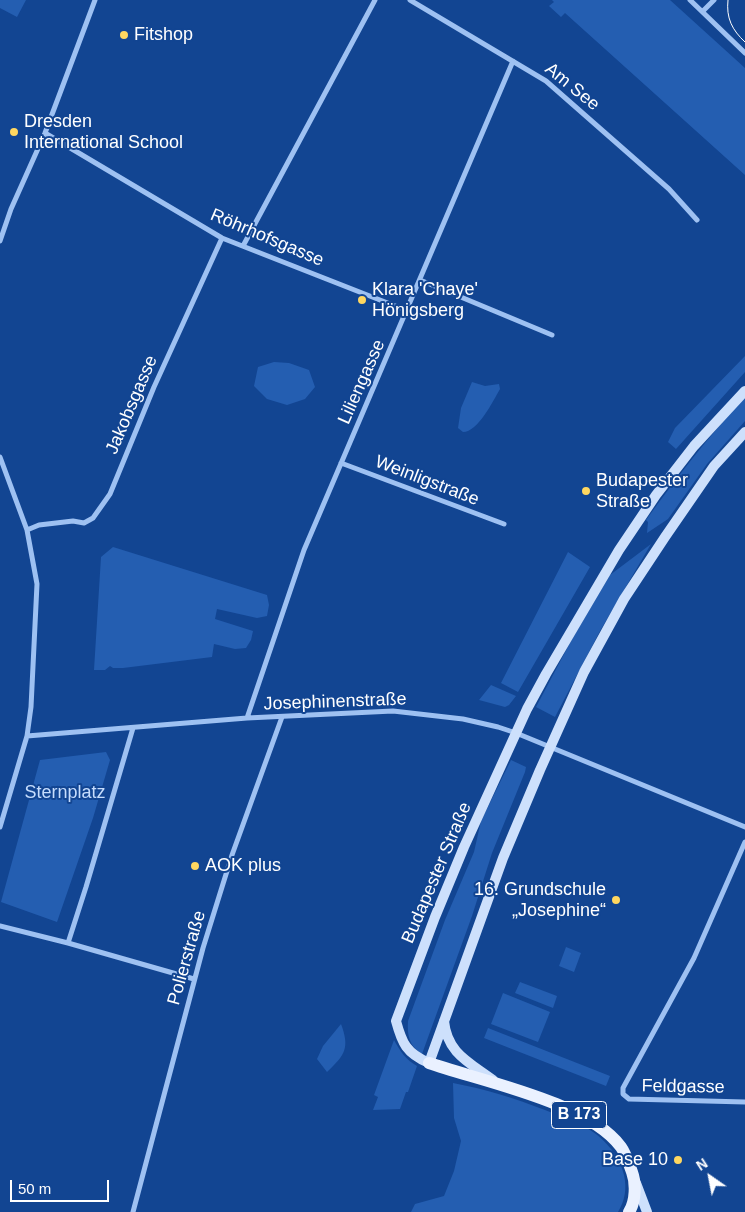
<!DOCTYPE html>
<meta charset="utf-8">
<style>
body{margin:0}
#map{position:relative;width:745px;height:1212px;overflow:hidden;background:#124592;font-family:Arial,sans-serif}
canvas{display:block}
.north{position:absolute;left:685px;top:1152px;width:50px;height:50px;-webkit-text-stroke:4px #124592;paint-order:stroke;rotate:327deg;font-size:14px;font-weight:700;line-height:20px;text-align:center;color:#fff}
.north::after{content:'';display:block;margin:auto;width:18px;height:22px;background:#fff;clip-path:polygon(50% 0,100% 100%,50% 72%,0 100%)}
.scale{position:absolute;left:10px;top:1180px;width:99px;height:22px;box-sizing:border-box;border:2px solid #fff;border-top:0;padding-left:6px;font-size:15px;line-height:18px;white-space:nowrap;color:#fff;-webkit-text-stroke:4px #124592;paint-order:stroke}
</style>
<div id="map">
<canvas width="745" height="1212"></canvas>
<div class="north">N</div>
<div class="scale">50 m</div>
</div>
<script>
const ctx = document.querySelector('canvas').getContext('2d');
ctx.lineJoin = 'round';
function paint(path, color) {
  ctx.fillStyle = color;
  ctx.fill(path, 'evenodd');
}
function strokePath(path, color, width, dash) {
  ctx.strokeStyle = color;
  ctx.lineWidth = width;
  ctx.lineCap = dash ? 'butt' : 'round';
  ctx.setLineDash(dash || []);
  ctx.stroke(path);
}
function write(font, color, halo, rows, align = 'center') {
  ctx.font = font + ' Arial,sans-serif';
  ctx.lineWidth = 4;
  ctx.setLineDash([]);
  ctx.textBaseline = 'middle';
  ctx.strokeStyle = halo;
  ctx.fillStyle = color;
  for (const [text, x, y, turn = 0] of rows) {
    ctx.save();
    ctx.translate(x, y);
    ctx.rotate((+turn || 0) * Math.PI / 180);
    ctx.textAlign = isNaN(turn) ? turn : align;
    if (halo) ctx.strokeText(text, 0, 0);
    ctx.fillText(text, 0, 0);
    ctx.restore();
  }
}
const green = new Path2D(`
 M0,0h26l-9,17 -17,-9z
 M552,0h118l75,68v107l-180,-162 -4,4 -12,-11 5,-4z
 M745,356v16l-69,77 -8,-7 7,-14z
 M274,362l15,1 20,7 6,17 -10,12 -18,6 -20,-6 -13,-13 4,-19z
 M472,382l13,4 14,-2 1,5c-7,12 -22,43 -37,43l-5,-4 3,-20z
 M745,397v24l-38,43 -39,55 -21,14 1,-11 -2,-2c31,-43 63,-84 99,-123z
 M651,544l-51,87 -45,86 -19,-10 35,-66 39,-66z
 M113,547l154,48 2,10 -2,11 -10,2 -40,-9 -2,10 38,12 -2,9 -5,8 -11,1 -21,-5 -2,13 -89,11h-10l-3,-2 -5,4h-11l7,-113z
 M568,552l22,15 -72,125 -17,-9z
 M491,685l25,11 -7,9 -4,2 -26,-7z
 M106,752l4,8 -17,58 -36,104 -56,-20 39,-142z
 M511,760l15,7 -1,5 -33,81 -20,63 -50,138c-13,-8 -15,-19 -14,-33l37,-101 29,-68 7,-31z
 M566,947l15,6 -7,19 -15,-6z
 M520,982l37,14 -4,12 -38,-15z
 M503,993l47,19 -12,30 -47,-18z
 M341,1024c9,24 4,31 -14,48l-10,-13 6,-13z
 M488,1028l122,48 -4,10 -122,-48z
 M394,1040c6,11 12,20 23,26l-9,26h-2l-6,17 -27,1 5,-13 -4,-2z
 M453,1083c32,6 61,15 92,27 15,6 31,11 45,20 16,10 30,27 34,45 3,14 1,25 -6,37h-207l4,-8 29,-8 10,-25 7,-30 -7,-23z`);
const minor = new Path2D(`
 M410,0l136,81 123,108 28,31
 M690,0l55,53
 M703,11l11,-11
 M45,133l177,105 186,73
 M0,241l11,-32 34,-76 50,-133
 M243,246l132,-246
 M420,280l132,55
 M0,457l27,73 10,54 -6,123 -4,29 -27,91
 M341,463l163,61
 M27,530l12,-5 34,-4 11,2 9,-5 17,-24 44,-107 68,-149
 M247,718l57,-168 209,-489
 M27,736l220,-18 146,-7 70,8 35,8 18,6 229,94
 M745,842l-51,116 -71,130v6l6,5 116,3
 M0,926l68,17 126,36
 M68,943l18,-56 47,-159
 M133,1212l70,-264 29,-93 50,-138`);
const secondary = new Path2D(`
 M745,391l-51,55 -38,49 -37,55 -73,124 -19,35 -63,138 -29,70 -39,104c6,22 10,32 33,42l74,-205 37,-88 44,-98 40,-73 41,-62 49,-71 31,-34
 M444,1021c3,32 25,41 49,59
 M636,1183l11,29`);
const primary = new Path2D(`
 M429,1063c52,18 159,39 192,84 5,7 8,17 11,25 4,11 4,29 -3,40`);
const tram = new Path2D(`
 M728,0c-2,18 4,30 17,42`);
const markers = [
 [124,35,5,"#ffd760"],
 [14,132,5,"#ffd760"],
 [362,300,5,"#ffd760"],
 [586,491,5,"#ffd760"],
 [195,866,5,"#ffd760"],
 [616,900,5,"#ffd760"],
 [678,1160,5,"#ffd760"]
];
const shields = [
 [579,1115,55]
];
const shieldNames = [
 ["B 173",579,1115]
];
const poiNames = [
 ["Fitshop",134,35],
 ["Dresden",24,122],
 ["International School",24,143],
 ["Klara 'Chaye'",372,290],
 ["Hönigsberg",372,311],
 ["Budapester",596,481],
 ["Straße",596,502],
 ["AOK plus",205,866],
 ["16. Grundschule",606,890,"right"],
 ["„Josephine“",606,911,"right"],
 ["Base 10",668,1160,"right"]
];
const streetNames = [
 ["Am See",572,87,39],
 ["Röhrhofsgasse",267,238,23],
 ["Liliengasse",362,382,-66],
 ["Jakobsgasse",132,405,-67],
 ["Weinligstraße",427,481,21],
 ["Josephinenstraße",335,702,-2],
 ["Budapester Straße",437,873,-67],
 ["Polierstraße",187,958,-74],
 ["Feldgasse",683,1087,1]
];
const parkNames = [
 ["Sternplatz",65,793]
];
paint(green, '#245eb1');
strokePath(minor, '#9ec1f2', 5);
strokePath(secondary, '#cde0fc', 10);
strokePath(primary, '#eaf1ff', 12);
strokePath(tram, '#fff', 1);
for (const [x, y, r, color] of markers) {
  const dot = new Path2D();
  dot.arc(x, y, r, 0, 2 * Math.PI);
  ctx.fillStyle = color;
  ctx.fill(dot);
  strokePath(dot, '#124592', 2);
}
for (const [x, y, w] of shields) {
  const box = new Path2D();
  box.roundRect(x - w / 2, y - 13.5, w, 27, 4);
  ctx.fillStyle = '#124592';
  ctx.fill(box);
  strokePath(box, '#fff', 1);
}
write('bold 16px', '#fff', null, shieldNames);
write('18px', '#fff', '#124592', poiNames, 'left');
write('18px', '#fff', '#124592', streetNames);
write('18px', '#c6ddfd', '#124592', parkNames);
</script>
